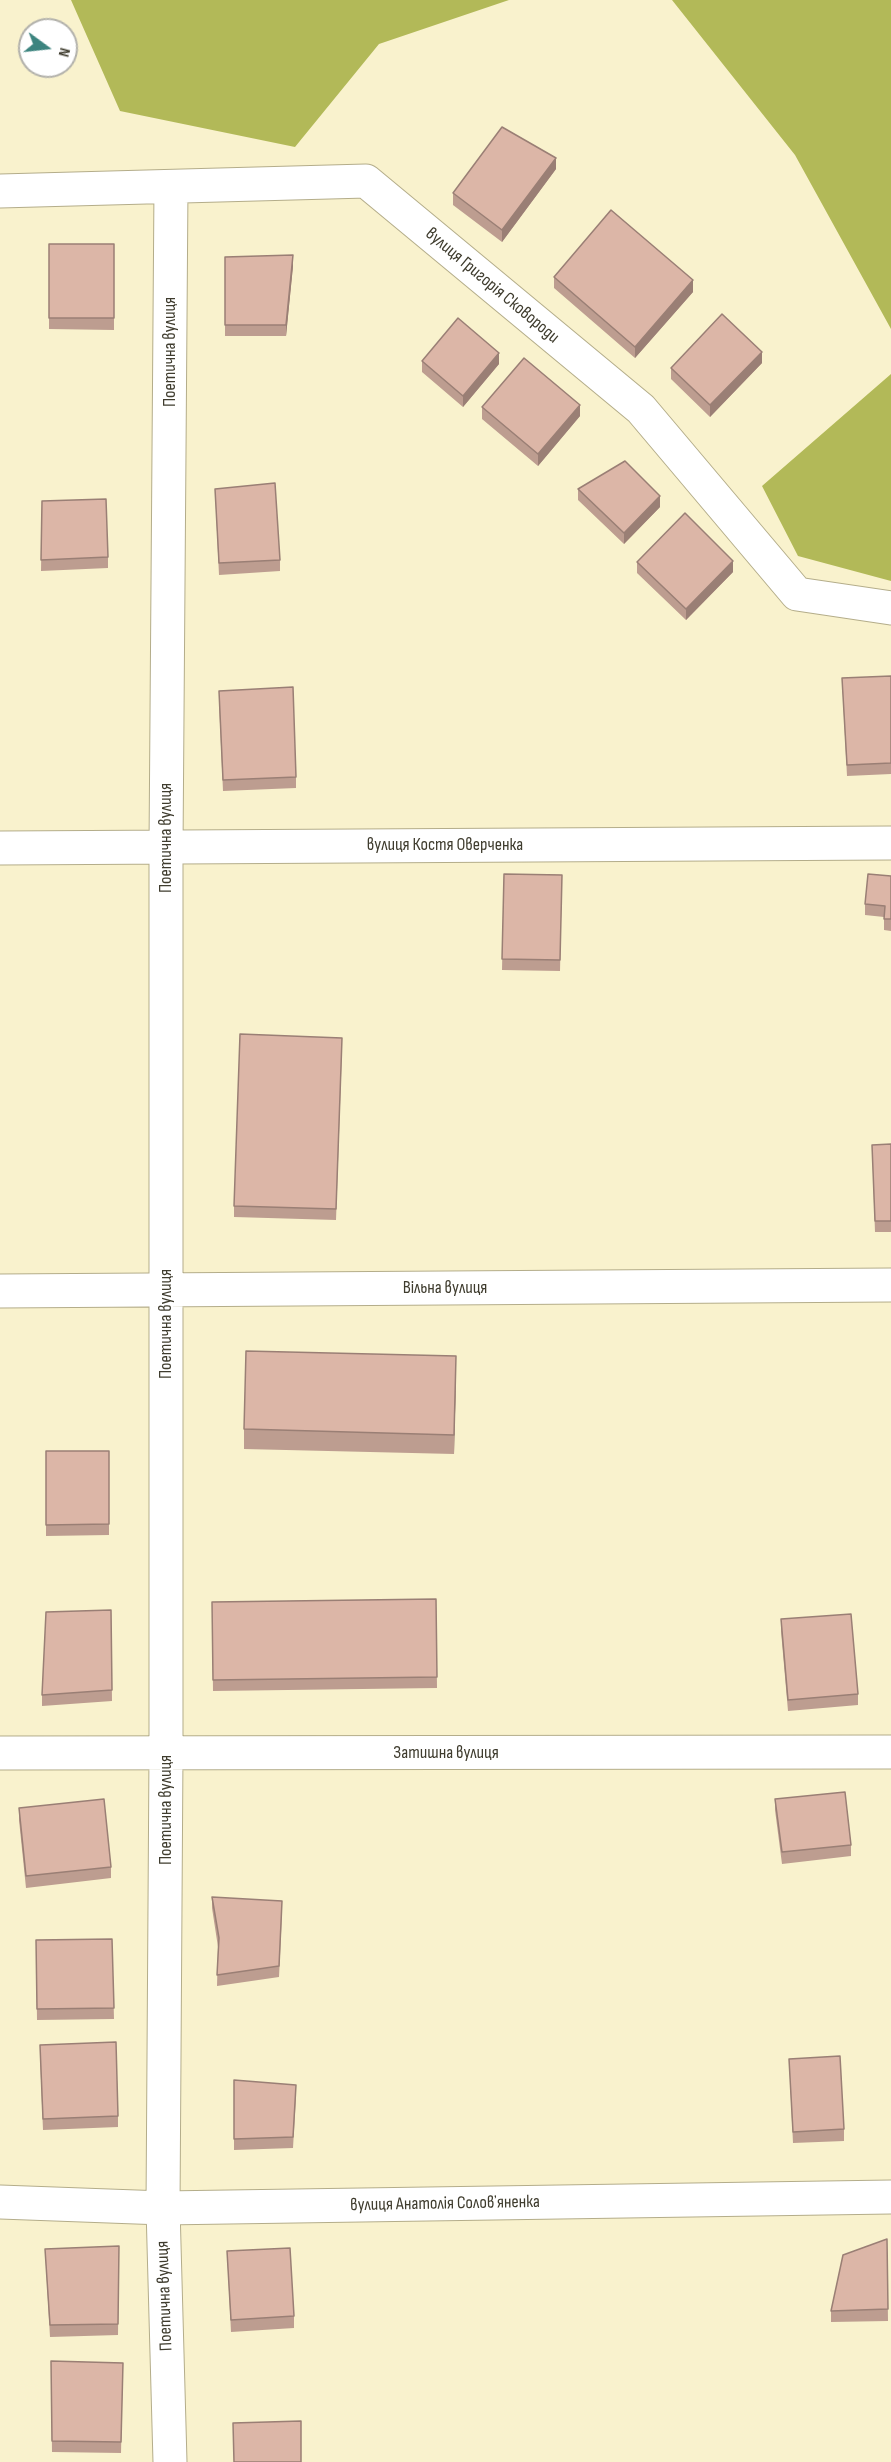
<!DOCTYPE html>
<meta charset="utf-8">
<style>
body{margin:0}
#map{position:relative;width:891px;height:2462px;overflow:hidden;background:#f9f2cd;font-family:"Sofia Sans Condensed",sans-serif}
canvas{display:block}
.north{position:absolute;left:18px;top:18px;width:60px;height:60px;box-sizing:border-box;background:#fff;border:2px solid #b2b1ab;border-radius:50%;rotate:105deg;font-size:16px;font-weight:700;line-height:24px;text-align:center;color:#3f3c2e}
.north::after{content:'';display:block;margin:auto;width:21px;height:27px;background:#3c847f;clip-path:polygon(50% 0,100% 100%,50% 72%,0 100%)}
</style>
<div id="map">
<canvas width="891" height="2462"></canvas>
<div class="north">N</div>
</div>
<script>
const ctx = document.querySelector('canvas').getContext('2d');
ctx.lineJoin = 'round';
function paint(path, color) {
  ctx.fillStyle = color;
  ctx.fill(path, 'evenodd');
}
function strokePath(path, color, width, dash) {
  ctx.strokeStyle = color;
  ctx.lineWidth = width;
  ctx.lineCap = dash ? 'butt' : 'round';
  ctx.setLineDash(dash || []);
  ctx.stroke(path);
}
function write(font, color, halo, rows, align = 'center') {
  ctx.font = font + ' "Sofia Sans Condensed",sans-serif';
  ctx.lineWidth = 4.5;
  ctx.setLineDash([]);
  ctx.textBaseline = 'middle';
  ctx.strokeStyle = halo;
  ctx.fillStyle = color;
  for (const [text, x, y, turn = 0] of rows) {
    ctx.save();
    ctx.translate(x, y);
    ctx.rotate((+turn || 0) * Math.PI / 180);
    ctx.textAlign = isNaN(turn) ? turn : align;
    if (halo) ctx.strokeText(text, 0, 0);
    ctx.fillText(text, 0, 0);
    ctx.restore();
  }
}
const forest = new Path2D(`
 M71,0h438l-130,44 -84,103 -175,-36z
 M672,0h219v329l-96,-174z
 M891,374v207l-93,-25 -36,-70z`);
const minor = new Path2D(`
 M0,191l366,-10 275,228 156,185 94,14
 M0,848l891,-5
 M0,1291l891,-6
 M0,1753l891,-1
 M0,2202l163,6 728,-11
 M170,2462l-7,-254 3,-455v-906l5,-660`);
const wall = new Path2D(`
 M556,169l-54,73 -49,-37v-12z
 M49,244h65v86l-65,-1z
 M225,257l68,9 -7,70h-61z
 M554,277l139,15 -58,66 -81,-70z
 M422,361l77,3 -36,43 -41,-35z
 M762,363l-52,54 -39,-38v-11z
 M482,407l98,9 -42,50 -56,-47z
 M215,489l65,71v11l-61,4z
 M578,489l82,18 -36,37 -46,-44z
 M42,501l66,56v11l-67,3z
 M637,562l96,10 -47,48 -49,-47z
 M891,676v98l-44,2 -5,-98z
 M219,702l77,75v11l-73,3z
 M504,874l58,1 -2,96 -58,-1z
 M891,876v55l-7,-1v-13l-19,-2v-11z
 M342,1049l-6,171 -102,-3v-11z
 M891,1144v88h-16l-3,-87z
 M456,1375l-2,79 -210,-5v-20z
 M46,1451h63v84l-63,1z
 M436,1599l1,89 -224,3 -1,-89z
 M111,1610l1,91 -70,5v-11z
 M781,1619l77,75v11l-70,6 -7,-80z
 M775,1799l76,46v11l-69,8 -7,-54z
 M19,1808l92,59v11l-85,10 -7,-68z
 M212,1897l70,16 -3,64 -62,9 1,-39 -6,-39z
 M112,1939l2,80 -77,1 -1,-80z
 M40,2056l78,60v11l-75,3z
 M789,2059l55,70v12l-51,2z
 M234,2080l62,16 -3,52 -59,2z
 M887,2239l1,82 -57,1v-11z
 M119,2246l-1,89 -68,2 -5,-88z
 M227,2251l67,65v12l-63,4z
 M51,2361l72,2 -2,90 -69,-1z`);
const shadedWall = new Path2D(`
 M556,158v11l-54,73v-12z
 M293,255v11l-7,70v-11z
 M693,280v12l-58,66v-11z
 M762,352v11l-52,54v-12z
 M499,353v11l-36,43v-11z
 M580,405v11l-42,50v-12z
 M660,496v11l-36,37v-11z
 M733,561v11l-47,48v-11z
 M456,1356v19l-2,79v-19z`);
const building = new Path2D(`
 M502,127l54,31 -54,72 -49,-37z
 M611,210l82,70 -58,67 -81,-70z
 M49,244h65v74h-65z
 M293,255l-7,70h-61v-68z
 M722,314l40,38 -52,53 -39,-37z
 M458,318l41,35 -36,43 -41,-35z
 M524,358l56,47 -42,49 -56,-47z
 M625,461l35,35 -36,37 -46,-44z
 M275,483l5,77 -61,3 -4,-74z
 M106,499l2,58 -67,3 1,-59z
 M685,513l48,48 -47,48 -49,-47z
 M891,676v87l-44,2 -5,-87z
 M293,687l3,90 -73,3 -4,-89z
 M504,874l58,1 -2,85 -58,-1z
 M868,874l23,2v43h-7l1,-13 -20,-2z
 M240,1034l102,4 -6,171 -102,-3z
 M891,1144v77h-16l-3,-76z
 M246,1351l210,5 -2,79 -210,-6z
 M46,1451h63v73l-63,1z
 M436,1599l1,78 -224,3 -1,-78z
 M111,1610l1,80 -70,5 4,-83z
 M851,1614l7,80 -70,6 -7,-81z
 M845,1792l6,53 -69,7 -7,-53z
 M104,1799l7,68 -85,9 -7,-68z
 M212,1897l70,4 -3,65 -62,9 2,-37z
 M112,1939l2,69 -77,1 -1,-69z
 M116,2042l2,74 -75,3 -3,-74z
 M840,2056l4,73 -51,3 -4,-73z
 M234,2080l62,5 -3,52 -59,2z
 M887,2239l1,70 -57,2 12,-56z
 M119,2246l-1,78 -68,1 -5,-76z
 M290,2248l4,68 -63,4 -4,-69z
 M51,2361l72,2 -2,79 -69,-1z
 M301,2421v41h-67l-1,-39z`);
const streetNames = [
 ["вулиця Григорія Сковороди",492,286,40],
 ["Поетична вулиця",170,352,-90],
 ["Поетична вулиця",166,838,-90],
 ["вулиця Костя Оверченка",445,845],
 ["Вільна вулиця",445,1288],
 ["Поетична вулиця",166,1324,-90],
 ["Затишна вулиця",446,1753],
 ["Поетична вулиця",166,1810,-90],
 ["вулиця Анатолія Соловʼяненка",445,2204,-1],
 ["Поетична вулиця",165,2296,-92]
];
paint(forest, '#b2b958');
strokePath(minor, '#b4ad8a', 35);
strokePath(minor, '#fff', 33);
paint(wall, '#bd9d90');
paint(shadedWall, '#9a7f75');
paint(building, '#dcb6a7');
strokePath(building, '#9a7f75', 1.5);
write('18px', '#3f3c2e', '#fff', streetNames);
</script>
